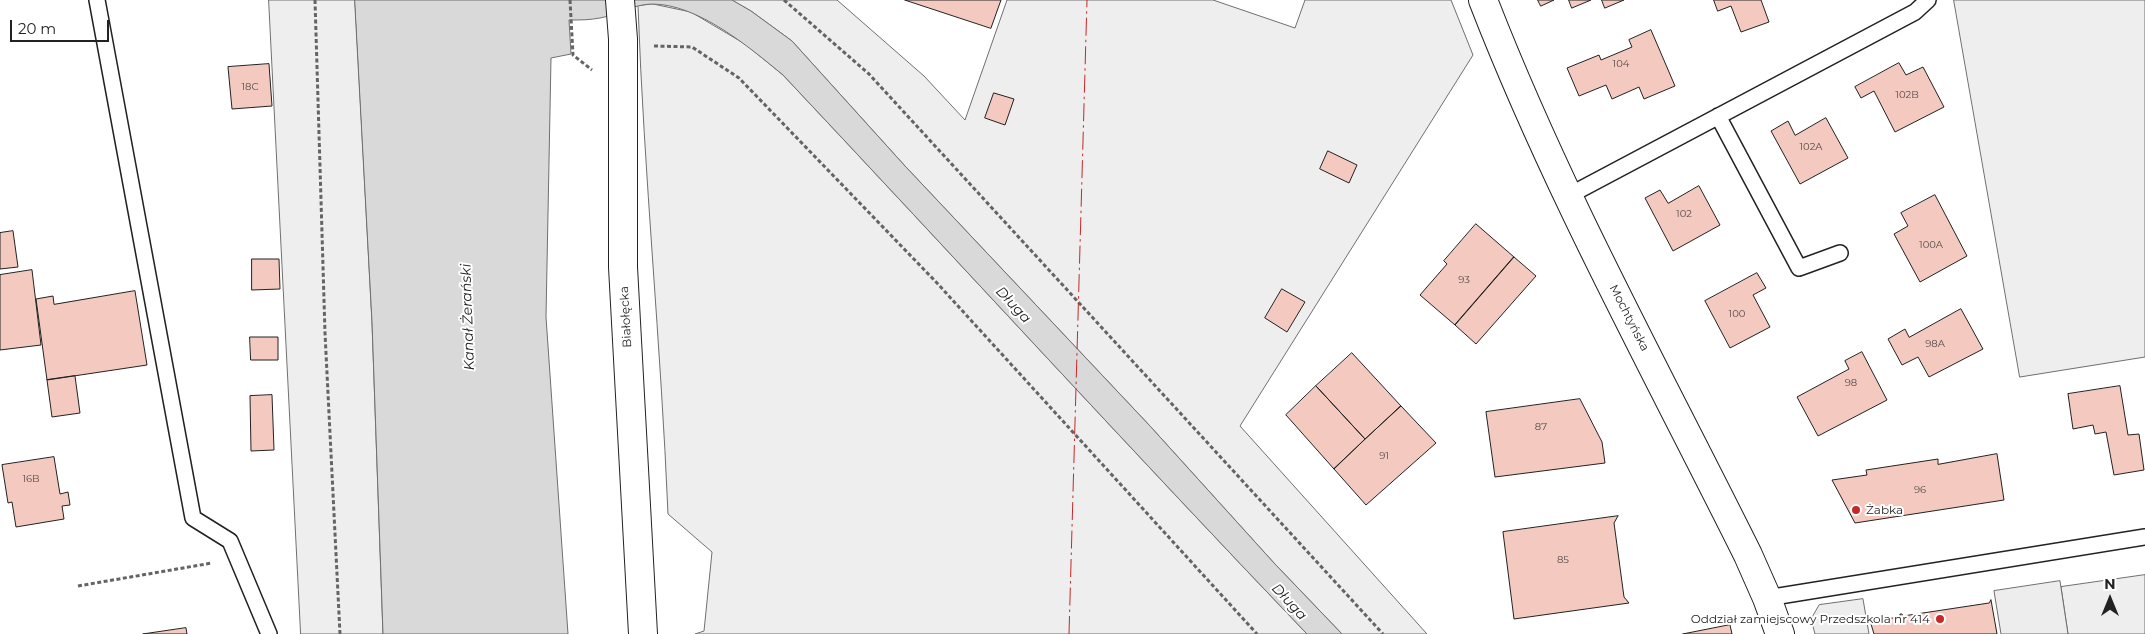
<!DOCTYPE html>
<meta charset="utf-8">
<style>
body{margin:0}
#map{position:relative;width:2145px;height:634px;overflow:hidden;background:#fff;font-family:Montserrat,sans-serif}
canvas{display:block}
.north{position:absolute;left:2085px;top:574px;width:50px;height:50px;-webkit-text-stroke:4px #fff;paint-order:stroke;rotate:0deg;font-size:14px;font-weight:700;line-height:20px;text-align:center;color:#222}
.north::after{content:'';display:block;margin:auto;width:18px;height:22px;background:#222;clip-path:polygon(50% 0,100% 100%,50% 72%,0 100%)}
.scale{position:absolute;left:10px;top:20px;width:99px;height:22px;box-sizing:border-box;border:2px solid #222;border-top:0;padding-left:6px;font-size:15px;line-height:18px;white-space:nowrap;color:#222;-webkit-text-stroke:4px #fff;paint-order:stroke}
</style>
<div id="map">
<canvas width="2145" height="634"></canvas>
<div class="north">N</div>
<div class="scale">20 m</div>
</div>
<script>
const ctx = document.querySelector('canvas').getContext('2d');
ctx.lineJoin = 'round';
function paint(path, color) {
  ctx.fillStyle = color;
  ctx.fill(path, 'evenodd');
}
function strokePath(path, color, width, dash) {
  ctx.strokeStyle = color;
  ctx.lineWidth = width;
  ctx.lineCap = dash ? 'butt' : 'round';
  ctx.setLineDash(dash || []);
  ctx.stroke(path);
}
function write(font, color, halo, rows, align = 'center') {
  ctx.font = font + ' Montserrat,sans-serif';
  ctx.lineWidth = 4;
  ctx.setLineDash([]);
  ctx.textBaseline = 'middle';
  ctx.strokeStyle = halo;
  ctx.fillStyle = color;
  for (const [text, x, y, turn = 0] of rows) {
    ctx.save();
    ctx.translate(x, y);
    ctx.rotate((+turn || 0) * Math.PI / 180);
    ctx.textAlign = isNaN(turn) ? turn : align;
    if (halo) ctx.strokeText(text, 0, 0);
    ctx.fillText(text, 0, 0);
    ctx.restore();
  }
}
const green = new Path2D(`
 M269,0h86l17,322 11,312h-82z
 M732,0h105l87,76 41,44 42,-120h206l82,28 10,-28h146l22,55 -233,371 187,208h-85l-68,-71 -124,-137 -245,-260 -113,-125 -41,-30z
 M1954,0h191v357l-125,20z
 M653,4l38,8 54,32 38,31c175,186 347,374 524,559h-612l9,-3 8,-79 -44,-38c-7,-169 -24,-339 -30,-508z
 M2145,575v59h-77l-7,-47z`);
const parking = new Path2D(`
 M2060,581l8,53h-67l-7,-43z
 M1863,599l6,35h-54l-4,-15 8,-14z`);
const water = new Path2D(`
 M355,0h377l19,11 41,30 113,125 245,260 124,137 68,71h-35c-177,-185 -349,-373 -524,-559 -34,-28 -85,-71 -131,-71 -18,0 -34,11 -52,14 -10,2 -20,2 -31,2l2,34 -20,4 -5,259 22,317h-185l-11,-312z`);
const building = new Path2D(`
 M905,0h96l-10,28z
 M1538,0h16l-13,6z
 M1569,0h22l-19,8z
 M1602,0h22l-19,8z
 M1714,0h47l8,22 -28,10 -10,-26 -13,5z
 M1651,30l24,56 -31,13 -5,-12 -27,12 -6,-14 -27,11 -12,-28 32,-13 2,5 31,-13 -3,-7z
 M1899,63l7,12 17,-8 21,40 -49,25 -21,-41 -13,7 -6,-11z
 M269,64l3,42 -40,3 -4,-42z
 M994,93l20,6 -9,26 -20,-7z
 M1826,118l22,40 -48,26 -29,-53 17,-10 7,14z
 M1328,151l29,14 -8,18 -29,-14z
 M1699,186l21,39 -47,26 -28,-53 15,-8 8,13z
 M1935,195l32,61 -47,26 -26,-48 14,-8 -7,-13z
 M1476,224l38,33 -59,68 -35,-30 27,-31 -3,-3z
 M13,231l5,36 -18,2v-36z
 M1514,257l22,19 -60,68 -21,-19z
 M252,259h27l1,30 -28,1z
 M32,270l9,75 -41,5v-75z
 M1757,273l9,15 -13,7 17,32 -40,21 -25,-47z
 M1282,289l23,13 -18,30 -22,-14z
 M135,291l12,74 -100,15 -11,-81 17,-3 1,8z
 M1961,309l22,40 -54,28 -11,-20 -16,8 -14,-26 17,-10 4,8z
 M250,337h28v23h-27z
 M1862,352l25,48 -69,36 -21,-39 52,-28 -4,-8z
 M1352,353l49,53 -36,33 -49,-53z
 M75,376l5,37 -28,4 -5,-37z
 M1316,386l49,53 -31,30 -48,-54z
 M2120,386l8,49 11,-1 5,36 -30,5 -8,-43 -11,2 -2,-9 -20,4 -5,-35z
 M272,395l2,55 -23,1 -1,-55z
 M1580,399l22,43 3,21 -110,14 -9,-65z
 M1401,406l35,37 -70,62 -32,-36z
 M1997,454l7,46 -149,23 -23,-43 35,-5 -1,-5 72,-11v5z
 M54,457l6,37 8,-2 2,13 -8,1 2,13 -48,8 -4,-25 -4,1 -6,-38z
 M1618,516l-4,7 10,74 5,6 -115,16 -11,-87z
 M1991,600l6,34h-123l-3,-10v-3l29,-4v-3h2l1,2 86,-13z
 M1730,625l2,9h-49z
 M186,628l1,6h-44z`);
const path = new Path2D(`
 M315,0l10,333 15,301
 M570,0l3,55 19,15
 M784,0l85,74 514,560
 M654,46l38,1 47,31 198,205 320,351
 M78,586l134,-23`);
const lane = new Path2D(`
 M97,0l96,518 37,23 39,93
 M1718,116l81,152 41,-15
 M1568,196l347,-184 13,-12
 M1767,598l378,-61`);
const street = new Path2D(`
 M620,0l3,39v228l20,367`);
const secondary = new Path2D(`
 M1483,0c74,191 174,372 265,555l19,43 13,36`);
const power = new Path2D(`
 M1069,634l18,-634`);
const markers = [
 [1856,510,5,"#c62828"],
 [1940,619,5,"#c62828"]
];
const numberNames = [
 ["104",1621,64],
 ["18C",250,87],
 ["102B",1907,95],
 ["102A",1811,147],
 ["102",1684,214],
 ["100A",1931,245],
 ["93",1464,280],
 ["100",1737,314],
 ["98A",1935,344],
 ["98",1851,383],
 ["87",1541,427],
 ["91",1384,456],
 ["16B",31,479],
 ["96",1920,490],
 ["85",1563,560]
];
const streetNames = [
 ["Białołęcka",626,317,-93],
 ["Mochtyńska",1629,318,63]
];
const poiNames = [
 ["Żabka",1866,510],
 ["Oddział zamiejscowy Przedszkola nr 414",1930,619,"right"]
];
const waterNames = [
 ["Długa",1013,305,47],
 ["Kanał Żerański",468,317,-92],
 ["Długa",1289,602,47]
];
paint(green, '#eee');
strokePath(green, '#6f6f6f', 1);
paint(parking, '#ededed');
strokePath(parking, '#6f6f6f', 1);
paint(water, '#d9d9d9');
strokePath(water, '#6f6f6f', 1);
paint(building, '#f3c9c0');
strokePath(building, '#222', 1);
strokePath(lane, '#222', 18);
strokePath(street, '#222', 30);
strokePath(secondary, '#222', 30);
strokePath(path, '#646464', 3, [4, 2.5]);
strokePath(lane, '#fff', 15);
strokePath(street, '#fff', 28);
strokePath(secondary, '#fff', 28);
strokePath(power, '#c62828', 1, [18, 4, 2.5, 4]);
for (const [x, y, r, color] of markers) {
  const dot = new Path2D();
  dot.arc(x, y, r, 0, 2 * Math.PI);
  ctx.fillStyle = color;
  ctx.fill(dot);
  strokePath(dot, '#fff', 2);
}
write('10px', '#564c4a', null, numberNames);
write('12px', '#222', '#fff', streetNames);
write('12px', '#222', '#fff', poiNames, 'left');
write('italic 14px', '#222', '#fff', waterNames);
</script>
